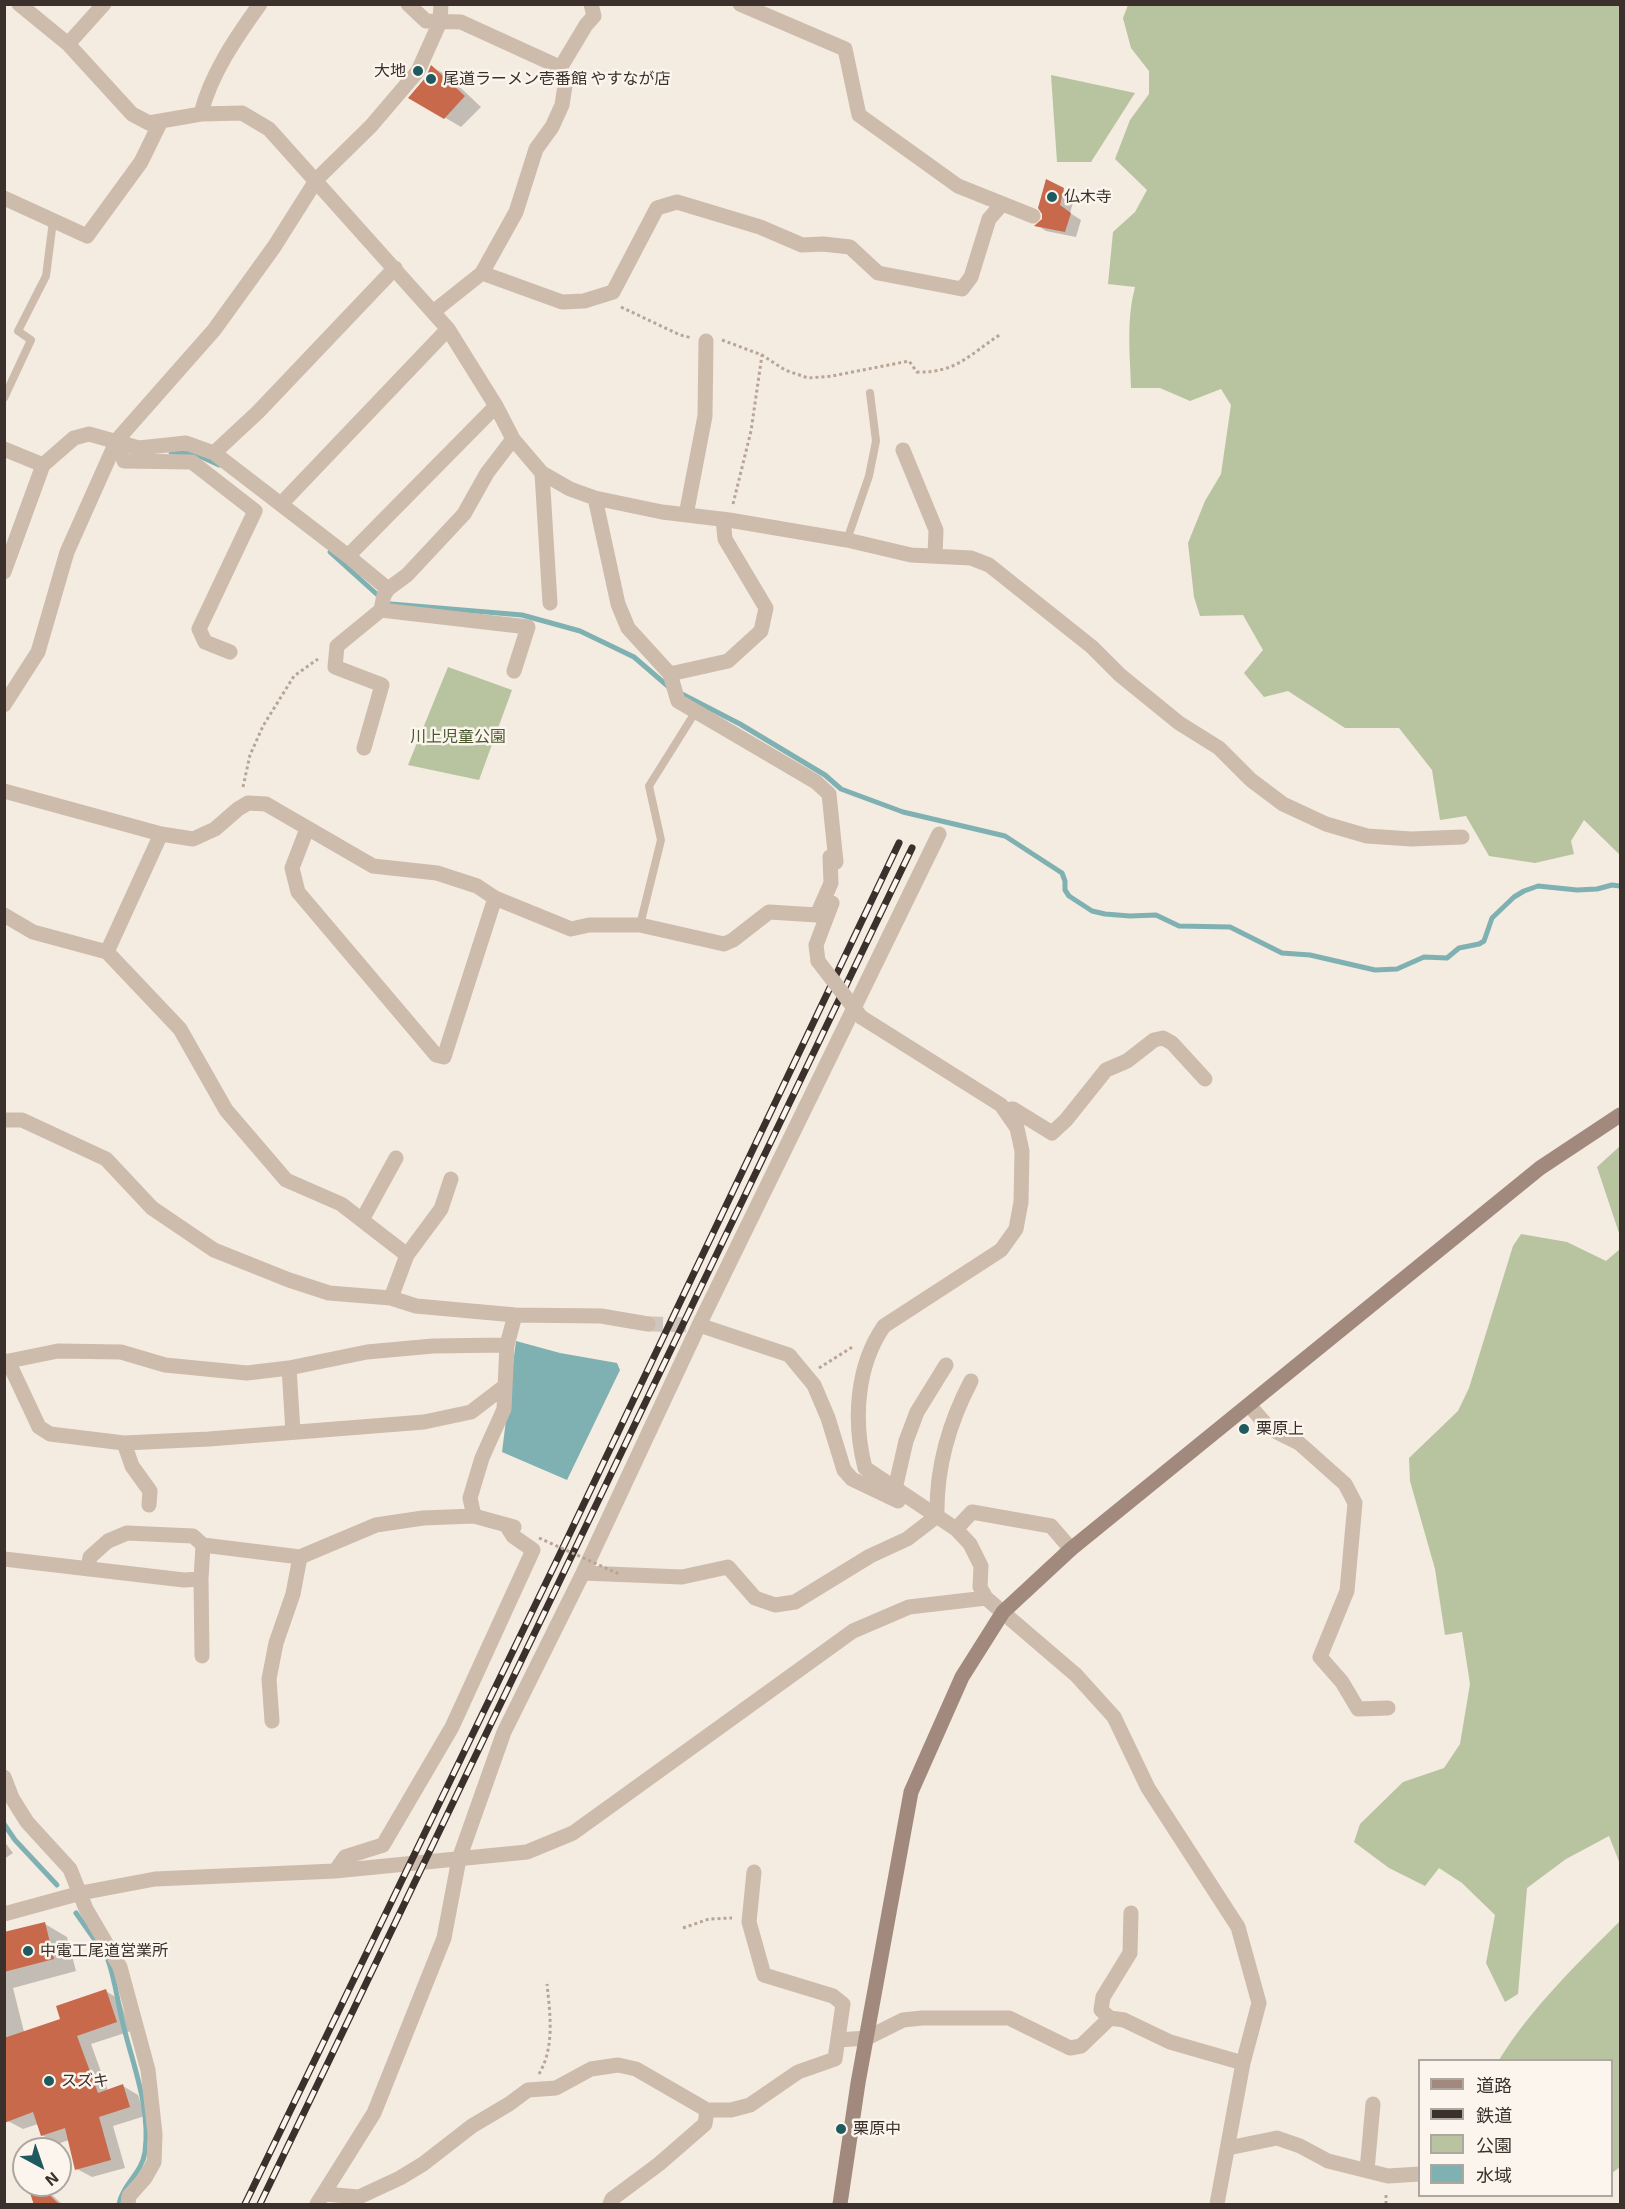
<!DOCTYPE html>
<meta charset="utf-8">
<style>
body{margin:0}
#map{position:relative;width:1625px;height:2209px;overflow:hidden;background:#f4ebe1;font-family:"Exo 2","Noto Sans JP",sans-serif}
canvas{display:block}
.frame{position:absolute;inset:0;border:6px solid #3b302b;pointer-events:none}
.legend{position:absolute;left:1418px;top:2059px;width:195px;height:138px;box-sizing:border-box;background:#fbf5ee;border:2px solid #aea6a0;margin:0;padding:8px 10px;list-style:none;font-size:18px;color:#3b302b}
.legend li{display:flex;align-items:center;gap:12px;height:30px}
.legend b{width:30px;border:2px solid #aea6a0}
.north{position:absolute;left:12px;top:2137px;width:60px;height:60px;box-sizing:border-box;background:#fbf5ee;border:2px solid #aea6a0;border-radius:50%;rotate:140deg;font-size:16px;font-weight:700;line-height:24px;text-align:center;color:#3b302b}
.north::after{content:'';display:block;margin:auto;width:21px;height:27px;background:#1f5a5e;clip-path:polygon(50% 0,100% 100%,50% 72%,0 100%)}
</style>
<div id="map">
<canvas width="1625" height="2209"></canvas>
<div class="frame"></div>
<ul class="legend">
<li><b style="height:8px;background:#a18a7d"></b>道路</li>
<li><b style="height:8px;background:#3b302b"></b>鉄道</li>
<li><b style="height:16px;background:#b8c4a0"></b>公園</li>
<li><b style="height:16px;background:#7fb0b2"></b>水域</li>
</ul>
<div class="north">N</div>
</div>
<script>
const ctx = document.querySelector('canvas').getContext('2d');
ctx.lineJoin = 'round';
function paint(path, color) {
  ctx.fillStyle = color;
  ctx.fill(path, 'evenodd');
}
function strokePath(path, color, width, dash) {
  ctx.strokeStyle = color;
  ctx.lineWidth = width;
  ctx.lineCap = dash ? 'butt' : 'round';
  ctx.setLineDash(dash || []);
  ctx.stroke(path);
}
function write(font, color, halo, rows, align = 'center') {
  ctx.font = font + ' "Exo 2","Noto Sans JP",sans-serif';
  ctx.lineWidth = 5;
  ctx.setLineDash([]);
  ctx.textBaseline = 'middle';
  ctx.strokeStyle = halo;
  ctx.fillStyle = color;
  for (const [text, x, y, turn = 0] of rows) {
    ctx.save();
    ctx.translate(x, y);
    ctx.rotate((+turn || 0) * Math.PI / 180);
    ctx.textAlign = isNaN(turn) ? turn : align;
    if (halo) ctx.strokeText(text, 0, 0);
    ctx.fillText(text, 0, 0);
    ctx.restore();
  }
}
const green = new Path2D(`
 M1128,5h492v850l-36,-35 -13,21 3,13 -39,9 -46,-7 -23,-40 -26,4 -8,-50 -33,-42h-54l-57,-37 -24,6 -20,-24 19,-23 -20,-35 -43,1 -6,-19 -6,-54 17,-42 16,-27 10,-69 -10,-16 -31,12 -30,-13h-29c-1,-34 -5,-68 4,-101l-27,-3 5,-52 22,-20 12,-22 -32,-31 15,-39 19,-26v-23l-18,-23 -8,-30z
 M1051,75l84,18 -44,69h-34z
 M448,667l64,23 -33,90 -71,-15z
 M1620,1146v90l-23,-69z
 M1521,1234l46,8 39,19 14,-12v615l-11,-28 -43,23 -39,29 -9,106 -13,8 -19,-39 9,-48 -33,-32 -23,-15 -14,18 -36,-18 -35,-26 6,-18 43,-42 41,-14 16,-24 10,-60 -8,-52 -17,3 -10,-66 -25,-88 -1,-23 49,-47 11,-23 44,-142z
 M1620,1921v246l-8,6v-113h-113c33,-53 77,-95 121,-139z`);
const water = new Path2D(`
 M516,1341l44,12 57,10 3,7 -53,110 -65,-28z`);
const shadow = new Path2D(`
 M432,67l16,9 33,31 -20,20 -51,-30 17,-19z
 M1047,181l28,15 -5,17 11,7 -5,17 -30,-6 -9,-6 7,-5z
 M4,1841l9,12 -9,6z
 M45,1924l22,13 9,34 -63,17 12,48 37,-16 44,-29 14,9 11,31 -40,13 17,47 15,-5 15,9 7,21 -32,10 12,42 -33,9 -15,-8 -8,-29 -12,4 -15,-9 -4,-11 -15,5 -15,-8 -4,-59v-128z
 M40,2188l12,7 10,9h-27z`);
const stream = new Path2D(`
 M171,452l24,2 24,11
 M330,552l51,46
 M391,604l131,11 58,16 54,26 36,31
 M678,692l62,32 85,51 16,14 62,23 102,24 57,37 3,8v9l4,6 23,15 13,3 25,2 26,-1 23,11 51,1 52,26 28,2 65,15 22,-1 27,-12 23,1 12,-10 20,-4 5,-3 8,-23 22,-21 10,-6 14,-5 39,4 20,-1 15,-4 8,1
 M4,1824l11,16 42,45
 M76,1913l26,37
 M107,1957c8,21 10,42 15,63 10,43 29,87 23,132 -3,21 -22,32 -26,52`);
const building = new Path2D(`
 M431,65l34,31 -21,23 -36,-21 18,-21z
 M1046,179l18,9 -4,17 11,8 -6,19 -31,-6 8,-7v-5l-4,-6z
 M45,1922l9,37 -50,13v-40z
 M106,1989l11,33 -40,14 21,57 25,-9 7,23 -31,10 12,43 -36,10 -10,-42 -24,8 -8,-24 -29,11v-85l56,-19 -4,-13z
 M41,2187l19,18h-26l-5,-15z`);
const streetTunnel = new Path2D(`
 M648,1324l51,1`);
const path = new Path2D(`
 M621,307l59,28 12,3
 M722,340l40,15 23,15 23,8 24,-2 77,-15 8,11c40,1 53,-18 84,-38
 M733,504l18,-73 11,-76
 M243,787l7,-32 13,-29 31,-50 24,-17
 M819,1368l35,-22
 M683,1928l26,-9 23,-1
 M539,2074c16,-27 11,-61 8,-90
 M1386,2204v-12`);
const lane = new Path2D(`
 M4,398l27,-58 -13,-9 28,-55 7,-55
 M847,540l22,-64 7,-35 -6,-48
 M640,925l21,-85 -12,-54 47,-75`);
const street = new Path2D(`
 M19,4l49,40 64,70 17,9 52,-9 41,-1 27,16 179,200 48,77 17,33 29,34 28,16 25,9 67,14 67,8 118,20 64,15 60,3 18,7 103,82 28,28 59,48 40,25 32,32 32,24 43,20 41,12 44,3 51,-2
 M408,4l18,17 35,1 92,42 13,15 -4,26 -10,22 -16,22 -20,63 -34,61 -49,39
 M740,4l105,45 14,66 99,71 75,30
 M68,44l36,-40
 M559,70l27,-45 8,-9 -3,-12
 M201,114c9,-39 36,-78 59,-110
 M4,198l83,38 54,-74 20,-41
 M482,273l80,29 22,-1 29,-9 44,-84 20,-6 83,25 42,18 21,-1 27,3 28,26 84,16 9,-12 18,-58 13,-15
 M117,440l7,21 68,1 63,49 -56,118 6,13 25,10
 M4,449l39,16 31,-27 15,-4 50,14 47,-5 28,10 134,103 40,33
 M903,450l33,80 -1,26
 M214,453l44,-41 137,-144
 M542,473l8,130
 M595,498l23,106 10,24 42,46 8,27 138,81 13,12 7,68
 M281,504l167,-175
 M686,515l19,-99 1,-75
 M348,556l148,-150
 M4,572l39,-107
 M381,610l147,17 -14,44
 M670,674l58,-13 33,-30 5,-23 -41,-69 -2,-20
 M4,705l34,-53 29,-100 50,-112 97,-110 60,-83 43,-68 54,-53 47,-55 22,-49 1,-18
 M364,748l18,-63 -47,-18 2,-21 44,-36 3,-15 4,-6 19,-14 57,-61 23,-41 26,-34
 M4,791l157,43 32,5 22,-10 23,-20 10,-6 18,1 107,62 64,7 40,13 18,12 76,31 18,-4h51l84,19 9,-4 36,-28 48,3 14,-32 -1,-26 5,-3
 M307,829l-15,39 6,24 138,163 8,2 51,-159
 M4,915l29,17 74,20 73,77 46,81 60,70 55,24 66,51
 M107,952l54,-118
 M818,961l-2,-16 16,-42
 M861,1017l140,88 16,23 5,23 -1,51 -5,27 -15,21 -117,76c-28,40 -31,96 -19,142l91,61 14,15 11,22 -1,21 6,11
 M1005,1110l8,-1 39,24 14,-13 40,-50 21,-9 27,-21 9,-2 9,5 33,36
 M4,1120h18l84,39 46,49 62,42 75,30 40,13 62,5 25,8 99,9 86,1 47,8
 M362,1220l34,-62
 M391,1298l16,-43 34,-46 10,-30
 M699,1325l90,30 25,30 14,33 16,52 8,9 46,22 2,-3
 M8,1361l31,66 11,7 74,9 85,-4 215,-17 47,-10 34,-26
 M4,1362l54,-11 63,1 44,13 82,8 42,-5 78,-16 66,-6 74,-1
 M289,1368l4,64
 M1249,1405l20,23 30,15 46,41 10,19 -8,88 -27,66 22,25 16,27 30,-1
 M124,1443l8,23 18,25 -1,14
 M895,1489l11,-48 11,-29 29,-47
 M474,1516l-4,-18 12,-40 22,-49 3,-64 8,-30
 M956,1529l16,-17 79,14 20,23
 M4,1559l180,21 17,-1
 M88,1569l2,-12 18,-16 19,-8 66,3 10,9 97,12 76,-32 47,-7 51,-2 40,11
 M583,1573l99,4 46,-10 27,31 20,7 20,-3 75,-46 37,-17 30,-23c-1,-49 12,-93 34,-135
 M202,1656l-1,-77 2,-34
 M272,1721l-3,-42 7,-36 17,-49 7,-37
 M4,1777l8,21 15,24 43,47 16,40 34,58 28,103 7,64 -1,28 -9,16 -16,18 -1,8
 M335,1871l10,-14 38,-12 69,-118 81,-177 -20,-14 -7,-11
 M1131,1913l-1,40 -27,44 -2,13 9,8 14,2 46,22 73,21
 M4,1914l77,-21 74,-14 180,-8 192,-19 46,-19 280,-202 56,-24 77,-9 90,77 38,42 34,71 90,139 21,76 -16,60 -26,141
 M838,2040l29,-2 36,-18 19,-2h87l61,30 11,-2 29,-28
 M1228,2148l49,-10 23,8 28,15 60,15 32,-2
 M1367,2170l6,-66
 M325,2194l34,3 41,-19 23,-14 49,-38 37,-22 19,-14 28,-2 35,-19 27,-4 18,4 71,41h24l19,-5 48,-33 37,-13 8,-55 -10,-8 -69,-21 -15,-53 5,-50
 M317,2204l57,-91 70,-175 15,-79 45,-127 79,-159 116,-248 240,-491
 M610,2204l2,-5 47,-35 46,-40 2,-14`);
const secondary = new Path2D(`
 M840,2204l18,-121 53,-291 51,-115 41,-65 68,-63 469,-381 80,-53`);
const rail = new Path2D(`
 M245,2204l314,-648 340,-713
 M260,2204l652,-1356`);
const pathBridge = new Path2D(`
 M539,1538l80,36`);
const streetBridge = new Path2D(`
 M818,961l43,56`);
const markers = [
 [418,71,6,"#1f5a5e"],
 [431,79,6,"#1f5a5e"],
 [1052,197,6,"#1f5a5e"],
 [1244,1429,6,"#1f5a5e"],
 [28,1951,6,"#1f5a5e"],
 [49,2081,6,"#1f5a5e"],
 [841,2129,6,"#1f5a5e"]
];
const poiNames = [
 ["大地",406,71,"right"],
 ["尾道ラーメン壱番館 やすなが店",443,79],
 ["仏木寺",1064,197],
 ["栗原上",1256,1429],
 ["中電工尾道営業所",40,1951],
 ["スズキ",61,2081],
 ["栗原中",853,2129]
];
const parkNames = [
 ["川上児童公園",458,737]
];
paint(green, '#b8c4a0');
paint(water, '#7fb0b2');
paint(shadow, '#0003');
strokePath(stream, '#7fb0b2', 5);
paint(building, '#c8694b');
strokePath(streetTunnel, '#cfc6bd', 15, [15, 8]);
strokePath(path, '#b9a596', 3, [3, 3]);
strokePath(lane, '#cdbbac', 8);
strokePath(street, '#cdbbac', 15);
strokePath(secondary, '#a18a7d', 15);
strokePath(rail, '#3b302b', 7);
strokePath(rail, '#fbf5ee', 4.5, [14]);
strokePath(pathBridge, '#b9a596', 3, [3, 3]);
strokePath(streetBridge, '#cdbbac', 15);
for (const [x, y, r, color] of markers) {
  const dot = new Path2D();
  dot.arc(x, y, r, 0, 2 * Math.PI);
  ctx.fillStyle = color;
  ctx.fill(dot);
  strokePath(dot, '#fbf5ee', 2);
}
write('16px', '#3b302b', '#fbf5ee', poiNames, 'left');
write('16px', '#4a5a2e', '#fbf5ee', parkNames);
</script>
